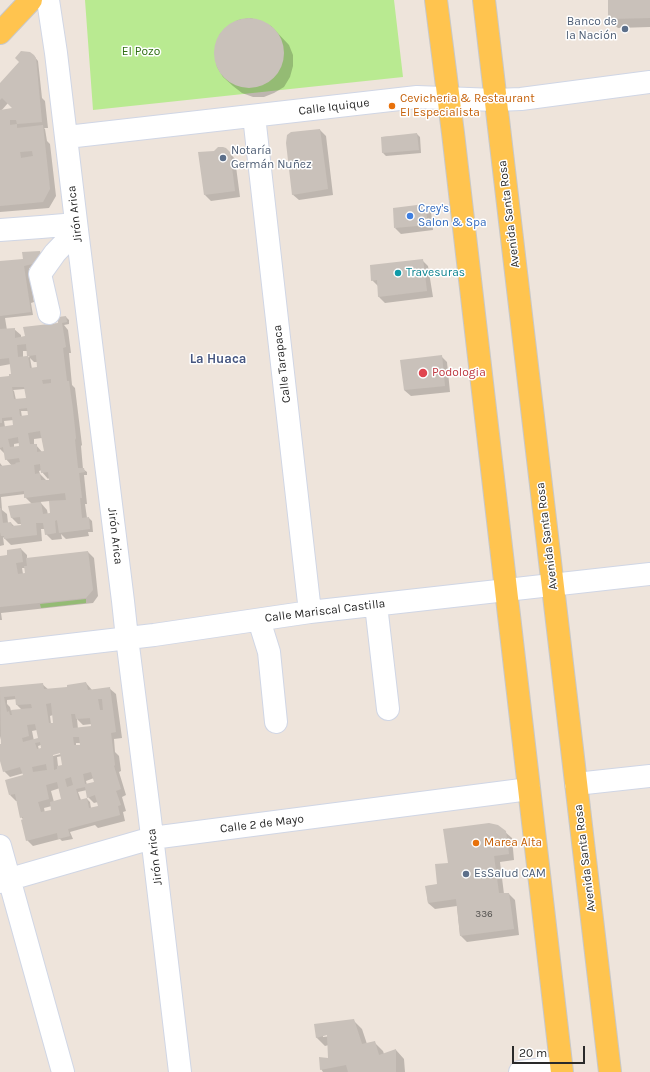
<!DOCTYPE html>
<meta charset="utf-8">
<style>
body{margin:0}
#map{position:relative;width:650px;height:1072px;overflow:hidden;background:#eee4db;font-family:Karla,sans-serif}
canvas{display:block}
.scale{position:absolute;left:512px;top:1046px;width:73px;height:18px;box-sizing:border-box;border:2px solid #2a2a2a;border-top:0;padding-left:5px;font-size:12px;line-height:14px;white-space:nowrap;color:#2a2a2a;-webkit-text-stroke:3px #fff;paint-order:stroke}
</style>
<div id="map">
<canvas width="650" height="1072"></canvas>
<div class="scale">20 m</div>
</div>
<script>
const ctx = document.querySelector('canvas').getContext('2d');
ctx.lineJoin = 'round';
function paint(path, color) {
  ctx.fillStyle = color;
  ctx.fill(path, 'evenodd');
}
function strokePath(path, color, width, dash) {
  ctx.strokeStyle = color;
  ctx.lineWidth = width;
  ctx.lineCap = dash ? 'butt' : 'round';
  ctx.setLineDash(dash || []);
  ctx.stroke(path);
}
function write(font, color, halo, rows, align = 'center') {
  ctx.font = font + ' Karla,sans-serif';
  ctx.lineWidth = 3;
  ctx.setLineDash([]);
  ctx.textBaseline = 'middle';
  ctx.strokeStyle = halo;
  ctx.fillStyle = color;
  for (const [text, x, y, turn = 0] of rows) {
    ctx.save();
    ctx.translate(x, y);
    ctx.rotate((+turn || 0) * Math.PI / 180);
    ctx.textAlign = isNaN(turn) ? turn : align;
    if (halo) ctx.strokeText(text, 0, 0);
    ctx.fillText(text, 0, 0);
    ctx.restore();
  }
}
const green = new Path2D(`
 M85,0h309l9,77 -310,33z
 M86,599v4l-45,5 -1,-4z`);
const shadow = new Path2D(`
 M609,0h41v27l-32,1 -9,-9z
 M250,18l11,3 10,5 18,19 4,10v11l-3,11 -6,10 -10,6 -10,4h-11l-11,-4 -9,-7 -10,-9 -6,-10 -2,-11 1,-11 4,-11 8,-8 10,-6z
 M34,56l4,5 4,37 3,3 3,27h-4l1,1 2,12 3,3 6,52 -7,12 -49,4v-128zM8,103l6,6 -13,2z
 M320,130l6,6 7,59 -34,5 -7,-6z
 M417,134l3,3 1,16 -35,3 -3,-3 -1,-16z
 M225,148l10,11 5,38 -29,4 -6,-6 -5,-42 14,-1z
 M425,205l6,6 2,19 -32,4 -6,-6z
 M40,252l2,3 2,10 -15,3 5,34 -3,1 2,12 -28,3 2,12 7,-1 7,6v3l38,-14 7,-7 3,3v4l-5,1 4,5 3,23h-2l3,32 3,3 7,57 -1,1 2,23 4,3v3h-3l3,29h-2l2,14h2l3,3 1,11h-5l1,4 -23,3 -5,-5 1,5 -10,1 -6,-6 -1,-5h-4l1,12 -31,4 -8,-8 1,8 -4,1v-83l3,4 9,-1 -6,-7 -1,-5 -5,-5v-71l10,-1 2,-2 -1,-11 -11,2v-104l22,-2zM23,351h4l1,5 2,1 -7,1zM30,358l4,4h3l1,6 -6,1zM25,389l2,10 -11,1 -2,-9 -1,-1zM21,411h8v5l-7,1zM14,420v6l-9,1 -1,-6zM42,438l3,14h-3l-6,-7h-2v-6zM20,443l1,4h-7v-3zM42,470v2l6,7 1,-1 1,3h-3l-7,-7 -1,-3zM25,494v3l7,7 -22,3 2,11 6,6h3l1,2 -7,1 -4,-4h-3l-1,-9 -5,-4 -1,-13zM50,501l1,13 -3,1 -1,-5 -7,-8z
 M422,260l6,6 5,31 -48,6 -6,-6 -1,-11 -6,-6z
 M441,356l6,6 3,30 -39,4 -7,-6z
 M21,549l6,6v4l61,-7 6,6 4,38 -5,7 -92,10 1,7h-2v-63l8,-1zM22,568h3l1,8 -3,-2z
 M86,683l6,7 17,-2 7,6 6,44 -8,1 1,13 4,4 2,15 -2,1 7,23 -4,2 4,14 -3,1 2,9 -27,7 -3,-3 -25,7 3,7 -11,2 -2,-2 -27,7 -6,-6 -3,-20 -3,-3 -3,-16h-2l-6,-6 14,-19v-3l-14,4 -6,-6 -4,-12v-14l2,-1 -2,-8v-48l42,-4 7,6 19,-2zM17,699v6l5,5 -11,1 -1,-4 -3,-3v-4zM53,715l2,9h-4l-1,-8zM77,719l6,6 9,-1v3l-14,2zM37,730l3,9 -6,2 -2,-10zM76,743h5v5l-5,-2zM41,745l1,4 -3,1 -1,-4zM61,752v2l-8,2v-2zM62,756l1,10h-5l-1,-9zM94,778l1,4 -8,3 -1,-4zM60,788l3,12 -9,2 -3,-11zM87,790l1,7 6,6 4,-1 2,5 -9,1 -1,-6 -3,-3 -6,1 -3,-8zM52,806l1,5 -8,2 -1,-5z
 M505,832l7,6 2,22 -14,2 4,32h5l6,6 4,35 -52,7 -7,-7 -3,-29 -22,3 -7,-6 -2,-17 13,-1 10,-21z
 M353,1020l9,9 5,15 7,-2 9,9 1,3 12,-4 8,9 1,13h-82l-2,-3 8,-10v-14l-4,1 -9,-9zM332,1034v2l-9,1v-2z`);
const building = new Path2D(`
 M608,0h42v18l-42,1z
 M214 53a35 35 0 1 1 70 0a35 35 0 1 1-70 0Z
 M21,51l9,1 4,3 2,3 6,64 -25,2 -1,-4h-6v5l7,-1v4l26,-3 7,64 -7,13 -43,4v-96l12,-2 -10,-10 -2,2v-17l19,-21 -4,-4zM32,151l1,5 -12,2 -1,-6z
 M320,129l8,60 -36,6 -6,-52 1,-8 4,-3z
 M417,133l2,17 -37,3 -1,-16z
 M218,147h5l3,1 4,4 5,39 -31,4 -6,-43 16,-1z
 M425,204l3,21 -34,3 -1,-20z
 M40,251l1,11 -17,4 7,46 -31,4v-55l23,-2 -1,-7z
 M423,259l4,32 -49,6 -1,-17 -6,1 -1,-16z
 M66,316l1,6 -5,1 4,24 -3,1 4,33h2l4,29 3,28 -1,2 3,28h6l1,4 -6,1 3,25h-2l2,20 7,-1 1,12 -31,4 -2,-13 -2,1 1,12 -11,2 -2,-12h-7l1,12 -33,4v-3h-3l-1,-4v-24h1l2,15 8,-1 1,4 9,-1 -1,-8 -9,1 -3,-12 33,-4 2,12 7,-1 -1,-12 17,-1 -1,-7 -41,5v-7l-24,3v-28l16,-2 -1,-1 5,-1 -1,-4 -14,2 -2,-13 -3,1v-21l13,-2 -1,-8 -10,1v5h-2v-46l9,-1v-2h2l-2,-16 -9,1v-30l15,-1v10l10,-2 -2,-9 35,-4v-6zM26,344l1,12 -9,1 -1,-12zM36,355l1,12 -7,1 -2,-12zM51,379v4l-8,1 -1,-4zM12,387h12l2,11 -12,1zM27,408l1,7 -8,1 -1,-7zM40,431l4,20 -7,1v-8h-7l-2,-11zM18,437l1,9 -9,1 -2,-8zM40,464l1,9 7,-1 1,8h-8l-1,-7 -5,1 -1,-9z
 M442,355l3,31 -41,4 -4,-30z
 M21,548l2,14 -7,1 2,11 7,-1 -1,-7h3l-1,-8 62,-7 5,39 -7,8 -86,9v-51l7,-1v-5z
 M86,682l2,8 22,-3 6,45 -5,1 4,32 -1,1 7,23 -5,2 5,14 -3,1 2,9 -52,14 2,7 -12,3 -1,-6 -31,8 -5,-21 2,-1v-2l-3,1 -5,-24 -6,1 -4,-15 18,-5 -3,-8 -17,5 -3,-11v-17h1l-1,-57 43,-4 1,6 23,-2v-2zM15,696l1,9 15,-1 1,4 -21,2 1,5h-2l-1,-4 -2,1 -3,-15zM98,699h4l1,11h-3zM51,703l2,20h-4l-3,-19zM71,714h4l1,5 14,-1 1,8 -18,2zM35,724l3,14 -15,4 -1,-4 7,-2 -2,-11zM73,737h6l1,8h-6zM40,742l1,6 -4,1 -2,-6zM60,753l2,12 -5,1v3l-3,1 -1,-15zM46,764l1,6 -14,2 -1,-5zM91,772l3,10 -9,2 -2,-10zM71,777l2,8 -6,2 -2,-8zM57,782l4,17 -11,3 1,8 -10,2 -3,-10 11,-3 -3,-14zM85,787l2,11 -8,2 -3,-11zM95,795l3,11 -9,2 -2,-10z
 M489,823l9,2 8,6 3,23 -15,2 5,37h10l5,36 -54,7 -4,-37 -28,4 -3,-17 12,-2 -2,-20 13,-1 -5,-34z
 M354,1019l8,25 13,-3 4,14 17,-6v23h-48l-2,-7 -26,5 -1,-13 9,1 -1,-23 -11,3 -2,-14z`);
const minor = new Path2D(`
 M48,0l8,53 21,177 46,371 4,37 22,173 31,261
 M254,116l56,496
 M67,137l350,-40 78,3 26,-1 129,-17
 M0,230l41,-3 35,-3
 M49,313l-9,-39 15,-21 22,-23
 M376,605l12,104
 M259,620l10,32 7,70
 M0,653l154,-18 156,-23 340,-38
 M576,784l74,-8
 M0,846l63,226
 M0,882l152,-44 377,-49
 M520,1072l41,-5`);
const major = new Path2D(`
 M436,0l17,133 109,939
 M484,0l126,1072
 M0,33l31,-33`);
const markers = [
 [625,29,4,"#5c6f8a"],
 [392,106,4,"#e8710a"],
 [223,158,4,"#5c6f8a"],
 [410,216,4,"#3f7fe0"],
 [398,273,4,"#0f9aa8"],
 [423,373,5,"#e0444e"],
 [476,843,4,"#e8710a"],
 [466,874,4,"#5c6f8a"]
];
const numberNames = [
 ["336",484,914]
];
const serviceNames = [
 ["Banco de",617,22,"right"],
 ["la Nación",617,36,"right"],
 ["Notaría",231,151],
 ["Germán Nuñez",231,165],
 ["EsSalud CAM",474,874]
];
const parkNames = [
 ["El Pozo",141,52]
];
const foodNames = [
 ["Cevicheria & Restaurant",400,99],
 ["El Especialista",400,113],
 ["Marea Alta",484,843]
];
const streetNames = [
 ["Calle Iquique",334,107,-7],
 ["Jirón Arica",75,214,-97],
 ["Avenida Santa Rosa",509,214,-97],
 ["Calle Tarapaca",282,364,-97],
 ["Jirón Arica",115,536,83],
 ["Avenida Santa Rosa",547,536,-97],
 ["Calle Mariscal Castilla",325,611,-7],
 ["Calle 2 de Mayo",262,824,-7],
 ["Jirón Arica",155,857,-97],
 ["Avenida Santa Rosa",585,858,-97]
];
const shopNames = [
 ["Crey's",418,209],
 ["Salon & Spa",418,223]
];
const cultureNames = [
 ["Travesuras",406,273]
];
const healthNames = [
 ["Podologia",432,373]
];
const neighbourhoodNames = [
 ["La Huaca",218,359]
];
paint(green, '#b9ea91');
paint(shadow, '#0003');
paint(building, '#c9c1ba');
strokePath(minor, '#d0d6e5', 24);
strokePath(major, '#c8c8c8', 24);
strokePath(minor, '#fff', 22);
strokePath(major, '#ffc44f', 22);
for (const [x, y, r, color] of markers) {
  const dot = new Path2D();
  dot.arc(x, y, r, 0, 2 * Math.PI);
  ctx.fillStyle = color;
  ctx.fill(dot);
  strokePath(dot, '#fff', 1.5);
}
write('10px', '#52504e', null, numberNames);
write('12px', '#4e5e75', '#fff', serviceNames, 'left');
write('12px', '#2f6f12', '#fff', parkNames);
write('12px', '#c56008', '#fff', foodNames, 'left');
write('12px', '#2a2a2a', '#fff', streetNames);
write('12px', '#366cbe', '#fff', shopNames, 'left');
write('12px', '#0d838f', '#fff', cultureNames, 'left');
write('12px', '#be3a42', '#fff', healthNames, 'left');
write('bold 13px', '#465680', '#fff', neighbourhoodNames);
</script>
